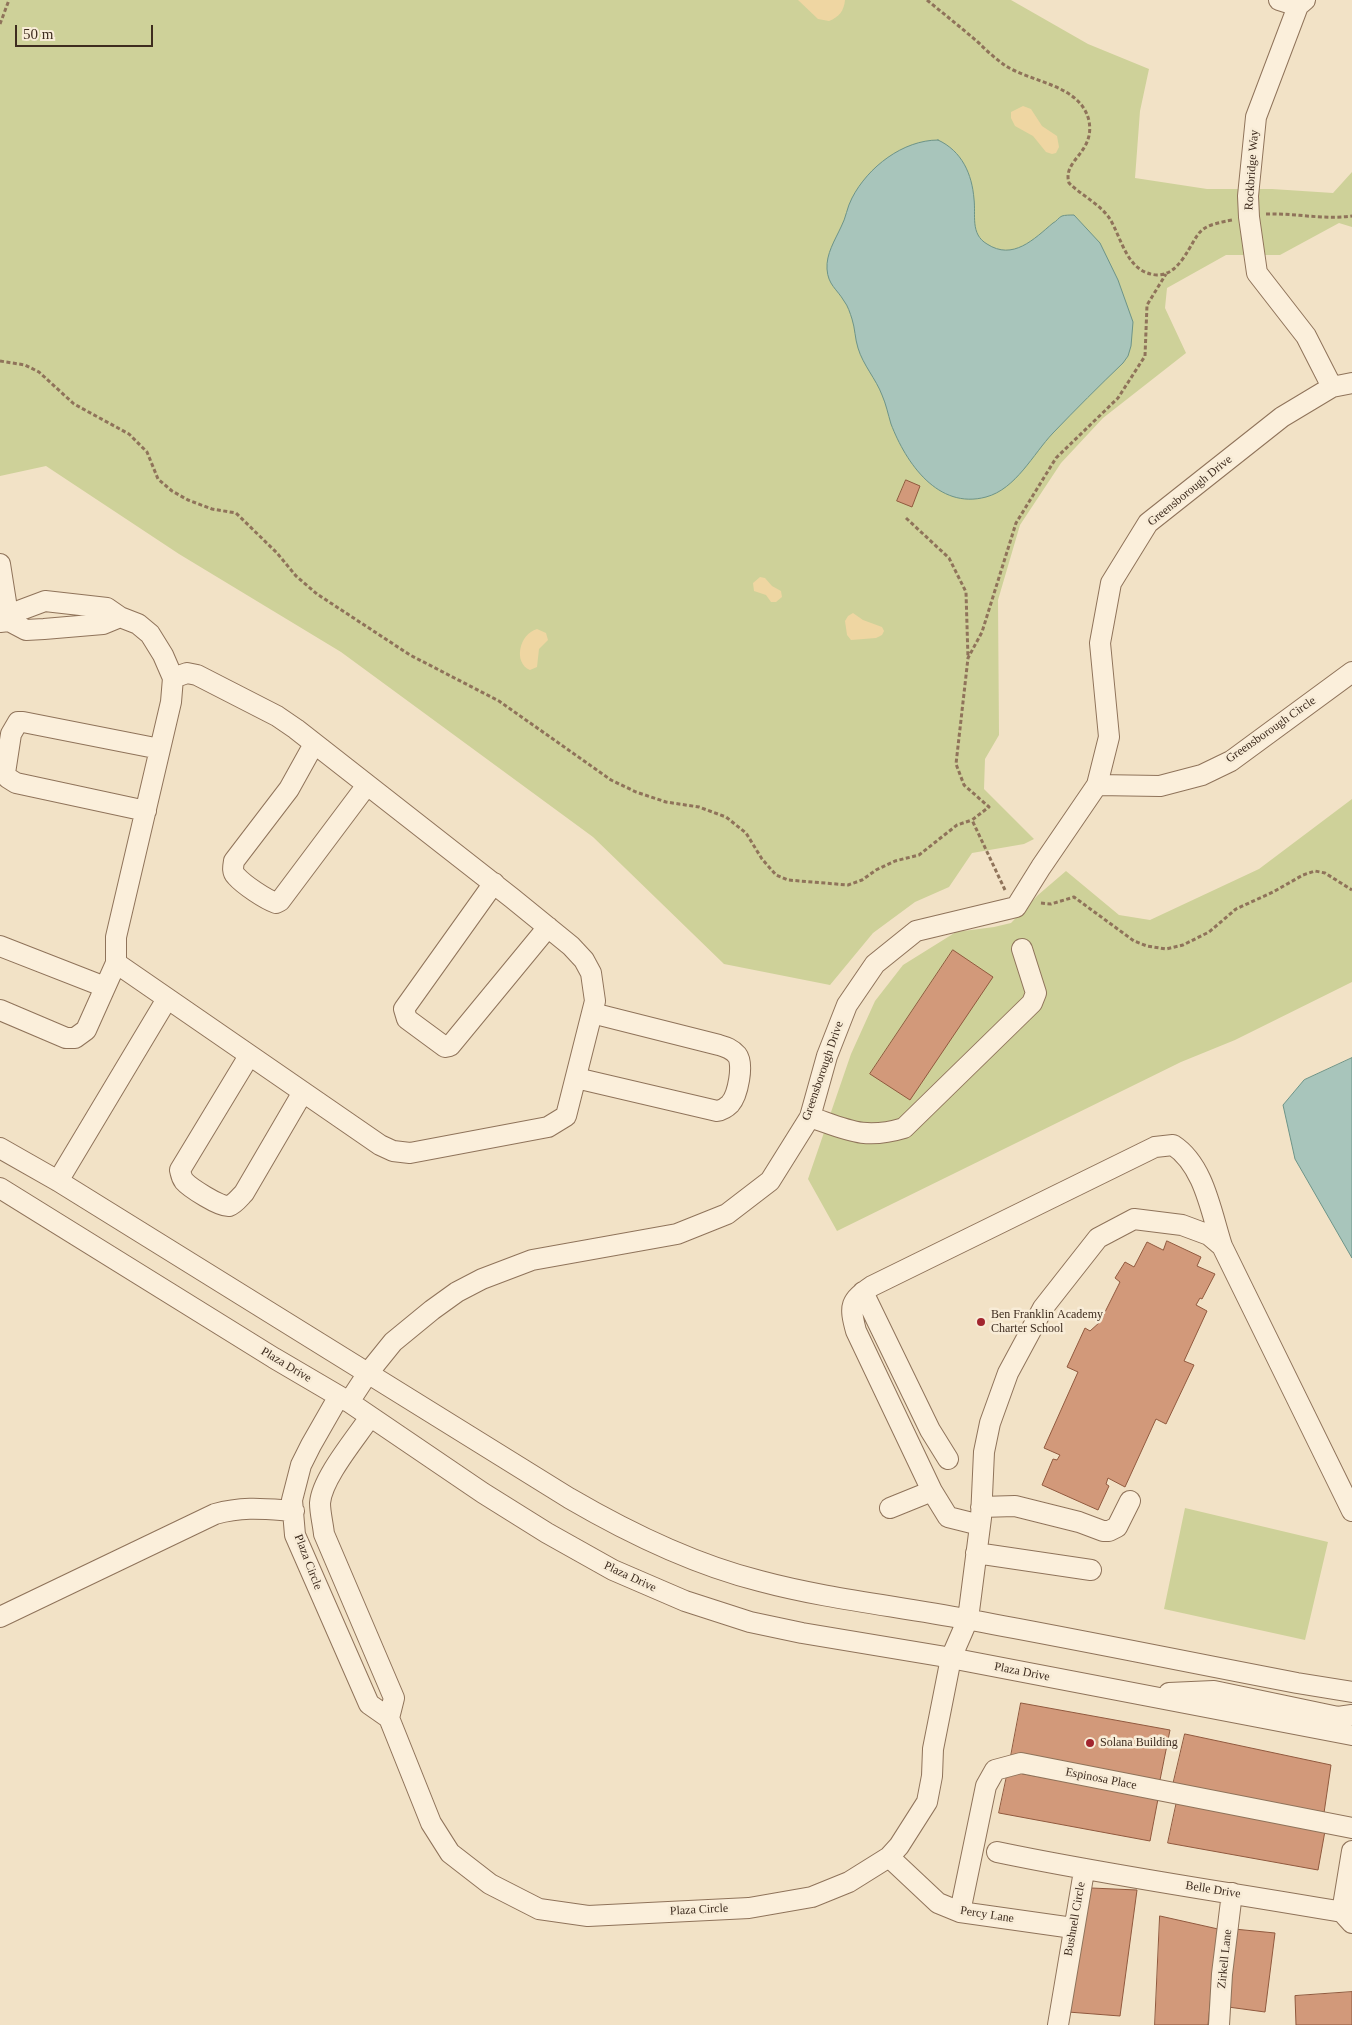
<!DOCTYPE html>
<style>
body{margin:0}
#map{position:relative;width:1352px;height:2025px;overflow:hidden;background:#f2e2c6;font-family:"Times New Roman",serif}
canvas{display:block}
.scale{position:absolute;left:15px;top:25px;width:138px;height:22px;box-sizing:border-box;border:2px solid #3e2c1f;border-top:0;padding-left:6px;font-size:15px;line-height:18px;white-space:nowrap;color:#3e2c1f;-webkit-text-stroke:4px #f8ecd7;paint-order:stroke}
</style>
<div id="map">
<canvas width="1352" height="2025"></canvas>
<div class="scale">50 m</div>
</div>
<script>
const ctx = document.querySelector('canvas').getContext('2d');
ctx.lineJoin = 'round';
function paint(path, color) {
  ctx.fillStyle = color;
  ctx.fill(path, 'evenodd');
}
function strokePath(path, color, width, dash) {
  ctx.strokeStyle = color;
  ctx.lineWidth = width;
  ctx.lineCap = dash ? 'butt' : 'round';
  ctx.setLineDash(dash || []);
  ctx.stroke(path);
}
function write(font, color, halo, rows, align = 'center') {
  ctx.font = font + ' "Times New Roman",serif';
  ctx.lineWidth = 5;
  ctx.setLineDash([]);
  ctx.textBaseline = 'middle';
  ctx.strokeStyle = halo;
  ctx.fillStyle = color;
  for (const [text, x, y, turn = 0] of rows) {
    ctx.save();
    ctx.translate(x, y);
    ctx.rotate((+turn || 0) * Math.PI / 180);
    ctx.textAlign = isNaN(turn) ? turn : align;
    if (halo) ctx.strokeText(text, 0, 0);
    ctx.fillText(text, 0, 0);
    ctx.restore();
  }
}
const green = new Path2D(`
 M0,0h1011l77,44 61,25 -9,42 -5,67 72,11h65l61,4 19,-21v55l-13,-4 -59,32h-54l-59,33 -2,20 21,45 -83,65 -42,45 -41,62 -22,75 1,135 -14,24 -1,30 50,50 -10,5 -52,9 -23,34 -34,15 -42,31 -43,52 -106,-21 -131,-127 -252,-185 -162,-98 -133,-88 -46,10z
 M1352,799v183l-117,58 -54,22 -344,169 -29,-52 43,-125 24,-53 28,-36 53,-33 38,-5 17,-4 27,-28 28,-24 53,44 31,5 109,-51z
 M1185,1508l143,34 -23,98 -141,-31z`);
const sand = new Path2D(`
 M798,0h47c-1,11 -6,17 -16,21l-11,-2z
 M1023,106l8,3 11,17 15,10 2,11 -3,6 -4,1 -6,-2 -13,-16 -18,-10 -4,-8v-6z
 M760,577l5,1 7,8 9,5 1,6 -6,5h-5l-5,-7 -12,-4 -1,-8z
 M853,613l10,7 19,7 2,4 -2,4 -6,3 -25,2 -4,-5 -2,-14 3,-5z
 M537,629l9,4 2,7 -9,9 -2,18 -7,3c-17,-7 -11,-36 7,-41z`);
const water = new Path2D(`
 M938,140c24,11 34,34 36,59 2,16 -4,35 13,45 26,17 47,-5 66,-21 3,-1 6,-6 9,-7 3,-1 8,-1 12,-1l26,28 18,37 15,42 -2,24 -3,10 -5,7c-24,23 -47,46 -70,70 -20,21 -37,56 -67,64 -48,13 -80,-34 -95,-73 -3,-10 -5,-20 -9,-29 -6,-16 -19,-30 -24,-47 -3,-9 -3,-20 -6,-29 -2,-6 -4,-13 -8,-18 -7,-12 -16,-16 -17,-32 -1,-15 8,-29 14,-42 5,-9 6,-20 11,-29 16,-31 51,-58 86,-58z
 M1352,1058v200l-57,-99 -12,-54 21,-25z`);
const building = new Path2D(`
 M906,480l14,6 -8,21 -15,-6z
 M953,950l40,27 -83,123 -40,-26z
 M1167,1241l34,16 -4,9 18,8 -13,25 -2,-1 -4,7 11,6 -23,50 10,4 -28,59 -10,-5 -31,68 -17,-9 -2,6 3,2 -11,24 -56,-25 11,-26 4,1 3,-5 -16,-7 34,-76 -11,-5 18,-39 5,3 10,-9 20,-40 -5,-4 10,-16 9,5 13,-25 16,8z
 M1021,1703l149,27 -10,50 -149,-24z
 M1185,1734l146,31 -7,48 -151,-28z
 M1008,1771l150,28 -8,42 -151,-28z
 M1177,1801l148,30 -7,39 -150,-27z
 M1091,1888l46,2 -17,126 -52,-4z
 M1160,1916l58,13 -10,96h-53z
 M1234,1929l41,4 -10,79 -37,-5z
 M1352,1992v33h-56l-1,-29z`);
const path = new Path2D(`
 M927,0c18,15 36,29 53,44 8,8 17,16 26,22 27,17 75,19 83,55 6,32 -27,39 -20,62 12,12 31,21 41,36 12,20 17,54 47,56 11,0 18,-6 25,-15 20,-29 12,-33 50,-40
 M0,24l9,-24
 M1266,214c29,-1 56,6 86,2
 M0,361l25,4 14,7 35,32 55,30 18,18 11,27 14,12 16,9 24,9 24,4 41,40 19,23 21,18 93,61 89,46 112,79 25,12 30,10 33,5 27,10 20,16 16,26 14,16 12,5 60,5 14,-5 14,-10 19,-9 24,-6 38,-30 15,-5
 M906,518l43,40 17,34 2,66
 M1005,890l-33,-70 17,-13 -25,-22 -8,-21 12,-106 14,-26 34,-109 40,-65 62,-60 27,-42 2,-51 19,-31
 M1041,903l10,1 23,-7 60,44 13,5 19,3 17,-4 26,-13 27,-23 37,-17 30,-17 12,-4 10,2 27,17`);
const minor = new Path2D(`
 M1279,0l19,6
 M1305,0l-7,6 -42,111 -8,79 1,21 8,56 49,63 26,51
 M0,564l9,57
 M9,621l12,-11 24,-9 62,7 13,9 18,7 12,10 13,21 10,23 -2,24 -55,235v26l264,182 13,6 17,2 138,-26 18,-11 29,-115 -4,-28 -7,-13 -13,-14 -59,-48 -216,-169 -19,-13 -80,-41 -10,-2 -14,5
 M0,622l9,-1 17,9 18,-1 59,-5 17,-7
 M314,744l-25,45 -55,72c-1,6 -2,11 2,15 8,9 29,23 40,27l4,-2 87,-116
 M1097,785l63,1 42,-11 29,-14 121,-89
 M146,811l-130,-28 -8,-5 -3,-5 6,-39 7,-12h5l137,27
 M494,883l-90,126 3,10 38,28 5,-1 98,-119
 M0,946l105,41
 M0,1010l66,28h9l11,-8 30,-67
 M249,1056l-69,114c1,4 1,7 4,11 5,6 37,27 45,25 6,-2 11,-9 15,-13l59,-101
 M576,1078l141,33c6,-1 9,-3 13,-7 8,-9 14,-40 7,-49 -5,-6 -11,-8 -18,-10l-127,-32
 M810,1117c38,13 54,23 94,11l128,-125 4,-10 -14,-44
 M0,1148l58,33 511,317c60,35 123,66 191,83 67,18 137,25 205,38 111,20 222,43 332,64l55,9
 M58,1181l109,-182
 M0,1188l274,170 75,44 134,91 64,40 66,37 72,31 65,21 52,11 138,23 412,79
 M863,1292l67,138 18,29
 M339,1396l-28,49 -10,20 -9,35 3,35 74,169 20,14 42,105 19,30 40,31 49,25 49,7 161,-8 63,-11 37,-15 40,-25 10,-11 28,-44 5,-26 1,-27 18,-91 17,-39 13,-101 3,-66 6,-29 18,-50 35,-65 55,-70 36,-19 48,6 27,10 13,11 130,265
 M349,1402l19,-29 25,-31 39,-32 25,-18 25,-13 50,-19 145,-26 50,-20 43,-33 40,-64 17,-61 20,-51 28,-41 41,-33 100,-24 25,-40 56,-82 12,-48 -9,-94 11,-60 37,-60 134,-106 50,-30 20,-4
 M370,1417c-14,21 -48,61 -50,86 0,10 3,21 4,31l70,164 -5,20
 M981,1507l34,-1 64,16 24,9h6l8,-4 13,-26
 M890,1508l42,-17
 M980,1525l-32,-8 -16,-26 -76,-160c-7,-26 -6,-30 16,-45l283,-139 18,-2c31,20 38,67 49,101
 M976,1553l115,17
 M0,1617l215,-103c29,-8 50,-5 79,-3
 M1169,1693l45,-2 124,26 14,-2
 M997,1852c114,24 230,40 345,60l10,11
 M889,1857l49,46 22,9 113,16
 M960,1912l26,-126 9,-16 26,-7 331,65
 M1342,1912l10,-61
 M1058,2025l26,-154
 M1219,2025l3,-51 10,-81`);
const markers = [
 [981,1322,5,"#a2252e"],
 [1090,1743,5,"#a2252e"]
];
const streetNames = [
 ["Rockbridge Way",1252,170,-86],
 ["Greensborough Drive",1190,491,-39],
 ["Greensborough Circle",1271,730,-35],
 ["Greensborough Drive",823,1071,-71],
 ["Plaza Drive",286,1365,31],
 ["Plaza Circle",308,1562,69],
 ["Plaza Drive",630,1577,25],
 ["Plaza Drive",1022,1672,11],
 ["Espinosa Place",1101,1779,11],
 ["Belle Drive",1213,1890,9],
 ["Plaza Circle",699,1910,-3],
 ["Percy Lane",987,1915,9],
 ["Bushnell Circle",1075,1919,-80],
 ["Zirkell Lane",1225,1959,-84]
];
const poiNames = [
 ["Ben Franklin Academy",991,1315],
 ["Charter School",991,1329],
 ["Solana Building",1100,1743]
];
paint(green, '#ced199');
paint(sand, '#efd6a2');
paint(water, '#a8c5bb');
strokePath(water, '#6d9488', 1);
paint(building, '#d2997a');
strokePath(building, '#90593e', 1);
strokePath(minor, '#8f735a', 22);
strokePath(path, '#8f735a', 3, [4, 2.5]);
strokePath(minor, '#fbefdb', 20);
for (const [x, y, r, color] of markers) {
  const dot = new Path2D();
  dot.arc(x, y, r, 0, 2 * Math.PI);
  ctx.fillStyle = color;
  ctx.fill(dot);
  strokePath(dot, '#f8ecd7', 2);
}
write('12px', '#3e2c1f', '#f8ecd7', streetNames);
write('12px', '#3e2c1f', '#f8ecd7', poiNames, 'left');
</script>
